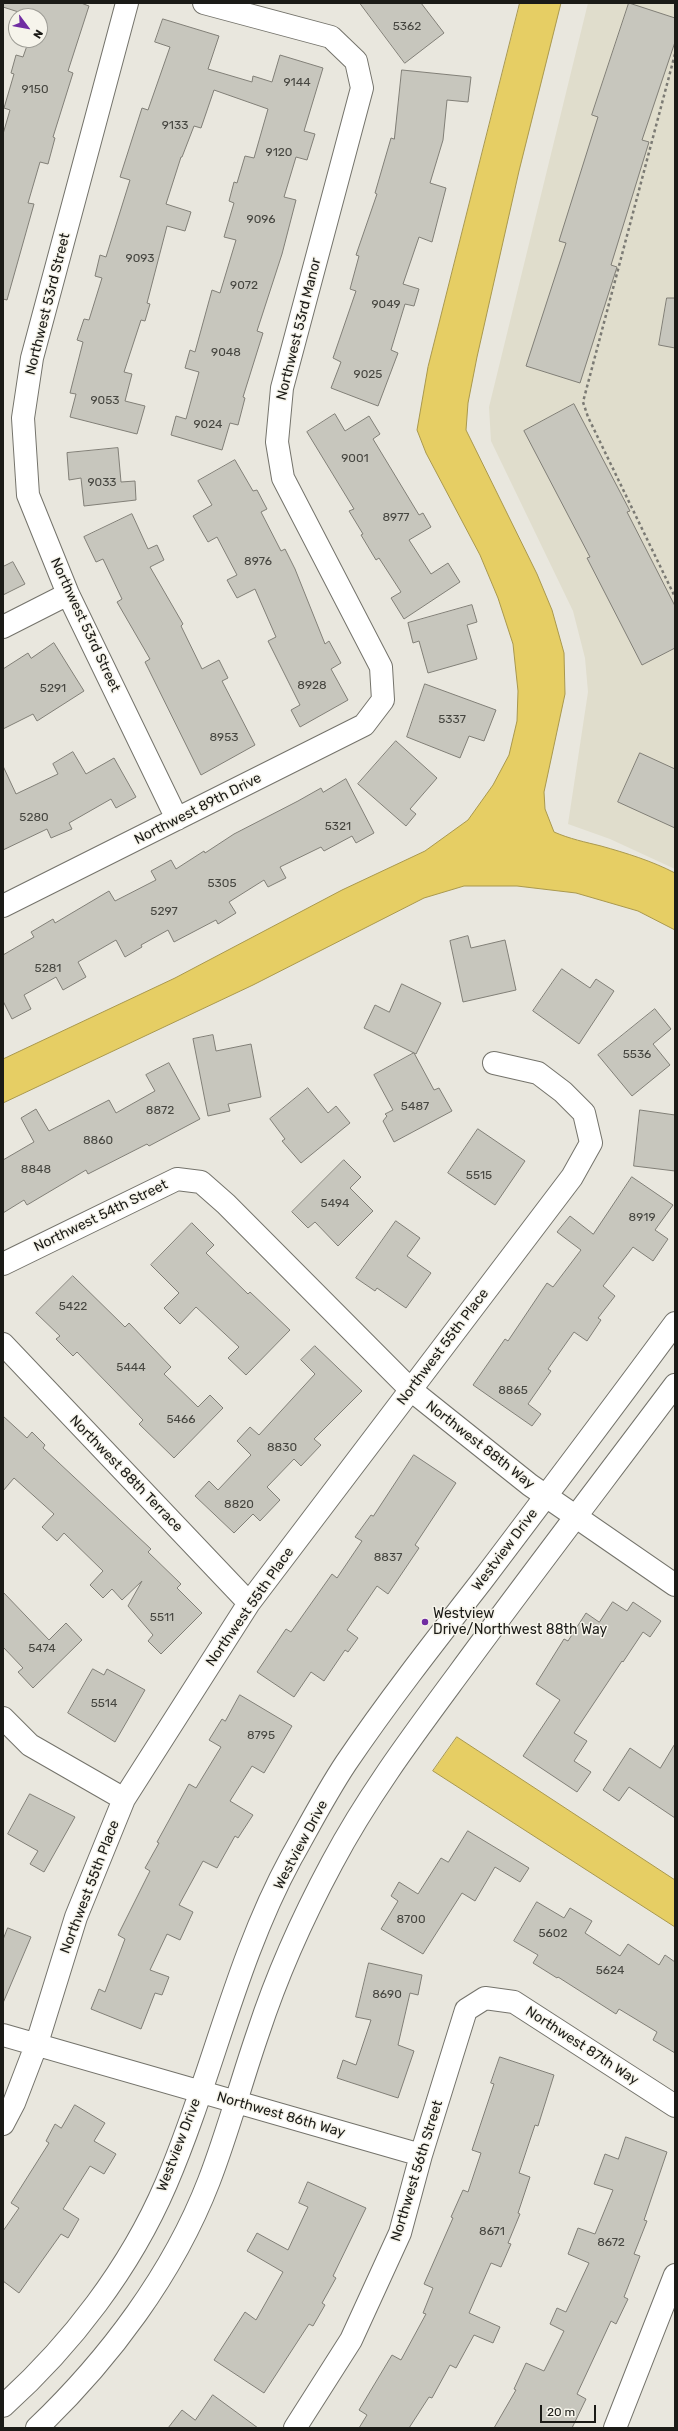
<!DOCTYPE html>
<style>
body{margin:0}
#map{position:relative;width:678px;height:2431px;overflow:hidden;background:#e9e7de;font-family:Rubik,sans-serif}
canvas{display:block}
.frame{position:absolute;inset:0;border:4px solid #1b1b17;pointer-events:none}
.north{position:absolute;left:8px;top:8px;width:40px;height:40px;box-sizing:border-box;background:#f6f4eb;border:1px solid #9e9d96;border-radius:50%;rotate:122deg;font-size:11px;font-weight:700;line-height:16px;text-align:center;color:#1b1b17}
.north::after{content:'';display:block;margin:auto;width:14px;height:18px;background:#702da2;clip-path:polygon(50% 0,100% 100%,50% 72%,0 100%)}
.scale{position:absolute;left:540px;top:2405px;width:56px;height:18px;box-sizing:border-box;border:2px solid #1b1b17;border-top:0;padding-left:5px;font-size:12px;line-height:14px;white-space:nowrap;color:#1b1b17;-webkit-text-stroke:3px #f6f4eb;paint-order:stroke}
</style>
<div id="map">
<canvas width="678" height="2431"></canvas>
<div class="frame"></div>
<div class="north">N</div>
<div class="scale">20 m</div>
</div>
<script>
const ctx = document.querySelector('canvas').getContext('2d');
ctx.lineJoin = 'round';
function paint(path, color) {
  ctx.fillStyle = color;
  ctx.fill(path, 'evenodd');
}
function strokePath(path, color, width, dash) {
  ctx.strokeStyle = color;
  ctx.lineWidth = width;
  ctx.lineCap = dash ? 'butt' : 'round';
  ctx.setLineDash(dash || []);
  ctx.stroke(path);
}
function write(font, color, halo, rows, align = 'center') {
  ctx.font = font + ' Rubik,sans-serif';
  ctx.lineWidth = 3;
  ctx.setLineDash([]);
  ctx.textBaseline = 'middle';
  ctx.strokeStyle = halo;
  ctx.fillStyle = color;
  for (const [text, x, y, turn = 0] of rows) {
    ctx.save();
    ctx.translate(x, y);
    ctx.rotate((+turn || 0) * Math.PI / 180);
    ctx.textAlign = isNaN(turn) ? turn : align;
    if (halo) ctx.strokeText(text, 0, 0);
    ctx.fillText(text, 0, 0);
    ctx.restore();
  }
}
const built = new Path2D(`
 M588,3h87v866l-65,-30 -42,-15 20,-132 -3,-34 -12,-47 -82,-170 -2,-34z`);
const water = new Path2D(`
 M520,3h41l-42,168 -42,186 -9,46 -2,27 71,144 15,36 12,43 1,41 -21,98 1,17 9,23c16,7 31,10 47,14 25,7 51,15 74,27v57l-37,-19 -62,-18 -59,-7h-53l-40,12 -171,87 -250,118v-44l172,-81 167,-88 83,-39 43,-31 25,-35 16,-30 8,-34 1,-30 -5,-47 -15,-46 -18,-43 -54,-102 -9,-23 11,-63z
 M457,1737l218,143v47l-242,-156z`);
const building = new Path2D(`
 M3,3h78l8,3 -21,65 5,2 -20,64 2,1 -7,26 -8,-2 -12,41 6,1 -27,96 -4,-1v-165l7,-24 -6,-2 10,-34 -3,-1 5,-18 7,2 6,-17h11v-24h-9l-28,-9z
 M360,3h61l23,30 -39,30z
 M629,3l46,15v24l-33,98 7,2 -38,123 6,2 -37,116 -54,-17 40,-123 -7,-2 39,-124 -6,-2z
 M163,19l56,17 -11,33 44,13 1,-6 19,6 8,-27 43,13 -19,63 11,3 -8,26 -11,-3 -12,40 12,3 -14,54 -25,77 6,2 -20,64 2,1 -7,27 -8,-2 -8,27 -51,-15 5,-19 10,3 13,-47 -14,-4 5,-18 5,2 17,-62 8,3 16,-53 -12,-3 10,-34 -5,-2 5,-19 3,1 8,-27 9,2 14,-49 -54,-19 -13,38 -7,-2 -12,31h-1l-15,47 25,8 -6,19 -18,-5 -20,77 3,1 -5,17 -4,-1 -17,52 8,2 -7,27 20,5 -8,28 -67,-17 6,-23 -6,-1 13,-51 -6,-2 7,-21 5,1 13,-42 -7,-2 5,-21 6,2 24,-77 -10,-3 22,-69 6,2 22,-63 -15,-5z
 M402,70l69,7 -3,25 -21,-2 -4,40 -13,43 16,5 -14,54 -13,-5 -16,47 16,5 -5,17 -9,-2 -14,46 7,3 -20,53 -47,-18 10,-26 -8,-4 23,-67 -6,-2 9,-33 -3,-1 21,-61 -2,-1 16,-55 3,1z
 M667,298h8v50l-16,-3z
 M574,404l56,107 -3,1 48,94v42l-33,17 -55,-107 3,-1 -66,-126z
 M335,414l10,17 24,-15 11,18 -7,5 46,76 4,-2 8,14 -22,13 22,34 17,-11 12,19 -56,37 -13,-21 10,-6 -22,-34 -3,2 -15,-25 2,-1 -14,-23 5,-2 -47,-77z
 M118,448l3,34 14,-1 1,19 -52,6 -3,-28 -12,2 -2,-27z
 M235,460l18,31 4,-1 10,19 -6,3 20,39 4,-2 10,20 30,75 4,-3 12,22 -10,6 17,31 -48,27 -9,-17 9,-5 -32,-64 8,-4 -21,-48 -18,9 -10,-18 10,-5 -20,-38 -9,5 -15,-26 19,-11 -14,-24z
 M132,514l16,35 9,-4 7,15 -14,7 33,57 -2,2 21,43 17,-9 9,18 -6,3 33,64 -54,30 -56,-113 5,-3 -33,-57 5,-3 -19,-40 -7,3 -12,-25z
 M13,562l12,22 -22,11v-28z
 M472,605l5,17 -10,3 10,34 -49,14 -9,-32 -6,2 -5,-20z
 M54,643l30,48 -47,30 -4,-7 -30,15v-60l25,-16 3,5z
 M425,684l71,26 -12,31 -15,-5 -9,22 -53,-21z
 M396,741l41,37 -27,31 6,5 -10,12 -48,-42z
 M73,752l13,22 28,-16 22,39 -20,11 -5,-9 -42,24 3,6 -21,9 -4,-9 -44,21v-84l13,28 42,-20 -5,-10z
 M640,753l35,16v59l-57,-26z
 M346,779l28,54 -18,10 -4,-7 -28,15 -3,-4 -41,20 6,11 -18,9 -4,-7 -35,22 7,11 -18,11 -2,-4 -42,22 -6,-12 -27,15 1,2 -17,10 -9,-17 -38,22 8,15 -23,13 -7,-13 -32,18 7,14 -19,10 -9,-18v-46l31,-18 -3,-5 22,-13 2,4 54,-32 6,10 41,-21 -5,-9 20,-11 5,9 28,-18 1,2 29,-19 64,-33 23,-13 2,4z
 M468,936l3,12 34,-8 11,50 -53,12 -13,-61z
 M562,969l28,19 6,-9 18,12 -35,53 -46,-33z
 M402,984l39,19 -25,51 -52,-26 11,-23 14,7z
 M655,1009l16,20 -18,15 17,21 -38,31 -34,-41z
 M213,1035l3,16 35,-7 10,53 -33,7 2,7 -22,5 -15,-77z
 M414,1053l20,37 5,-2 13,23 -58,31 -11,-21 4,-5 -2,-2 8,-4 -19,-35z
 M169,1063l31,56 -51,27 -2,-2 -59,30 -2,-4 -59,35 -3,-5 -21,13v-53l31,-18 -13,-24 15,-9 13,22 60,-31 7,13 39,-22 -9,-16z
 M308,1088l20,25 8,-7 14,17 -49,40 -19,-22 3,-2 -15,-20z
 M640,1110l35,5v56l-41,-5z
 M478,1129l47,32 -30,44 -47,-32z
 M344,1160l17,17 -11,11 23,23 -35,35 -23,-24 -7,6 -16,-16z
 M632,1177l41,28 -18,25 13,9 -15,22 -20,-14 -30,39 12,10 -17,22 3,2 -14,21 -13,-9 -26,37 3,2 -23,33 13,10 -9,12 -59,-41 32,-46 3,2 39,-58 6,4 28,-37 -24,-18 13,-16 23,18z
 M396,1221l24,17 -13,18 24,17 -25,35 -29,-20 -2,3 -19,-13z
 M192,1223l22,22 -8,8 42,41 2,-2 40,38 -44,45 -18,-17 11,-11 -43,-40 -16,17 -16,-16 15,-15 -28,-28z
 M73,1276l52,51 4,-4 42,44 -7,7 34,33 12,-12 13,13 -49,50 -35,-34 4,-4 -66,-68 -4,4 -17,-17 4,-3 -24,-23z
 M315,1346l47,45 -48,48 7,6 -20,21 -7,-7 -27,28 13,13 -20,21 -7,-7 -19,19 -39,-37 14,-15 9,9 33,-35 -14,-14 13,-14 9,8 56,-61 -14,-14z
 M3,1416l24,22 5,-6 13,13 -2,3 108,101 -3,3 33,32 -4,4 25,25 -41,41 -13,-13 5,-6 -25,-29 14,-25 -20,19 -10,-11 -9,9 -13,-13 13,-14 -39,-38 -7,8 -15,-14 12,-13 -40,-36 -11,13z
 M414,1455l42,28 -41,62 4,3 -31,46 -11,-8 -30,44 11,8 -10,14 -3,-2 -21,31 -13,-9 -17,25 -37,-25 29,-43 5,3 41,-58 5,4 25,-37 -7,-4 16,-22 2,1z
 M3,1592l46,48 17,-17 16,17 -49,48 -15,-16 5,-4 -20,-21z
 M613,1602l14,9 6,-9 28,19 -11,16 -7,-5 -20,30 -1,-1 -48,72 13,8 -13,20 17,11 -14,20 -54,-36 37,-56 -24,-16 28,-45 4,2 18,-28 13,9z
 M93,1669l11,6 3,-6 38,21 -30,52 -47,-29z
 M240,1695l52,31 -28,47 -12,-7 -22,35 23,14 -15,23 -3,-2 -18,32 -14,-7 -24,44 14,7 -13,28 -13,-6 -17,36 19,7 -7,18 -7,-2 -14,36 -50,-20 8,-20 6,3 20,-53 -7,-4 32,-64 -5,-3 14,-25 -2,-1 32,-58 7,4 25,-41 -12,-7 13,-21 3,2z
 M675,1744v74l-46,-31 -10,14 -16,-11 27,-42 30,20z
 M30,1794l45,23 -31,55 -14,-8 8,-13 -30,-17z
 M468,1831l61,37 -9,14 -25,-15 -20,34 -13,-8 -39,61 -42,-25 17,-28 -7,-5 8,-14 19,12 23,-36 7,4z
 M537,1902l27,16 6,-10 22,13 -7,12 35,23 8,-12 31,21 6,-10 10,7v91l-22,-13 4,-8 -38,-23 -3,5 -58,-37 -1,1 -24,-15 5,-8 -24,-14z
 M8,1928l23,9 -28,66v-63z
 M369,1963l53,12 -4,20 -8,-2 -12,52 16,6 -16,47 -61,-20 6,-18 13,5 15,-45 -15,-3z
 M500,2057l54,18 -16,51 -3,-1 -16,48 11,4 -12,36 2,1 -12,29 3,1 -10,23 -10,-4 -22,50 31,14 -7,16 -19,-8 -18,33 -6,-3 -18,33 -3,-1 -20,31h-50l8,-13 -8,-5 33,-55 9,5 25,-46 -3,-1 10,-25 -9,-4 29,-66 -2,-1 12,-27 5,2 13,-39 -9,-3 22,-66 -3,-1z
 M75,2105l30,18 -11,18 22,13 -12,20 -14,-8 -27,43 16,10 -11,19 -7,-4 -42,59 -16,-12v-50l16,-23 -8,-5 38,-60 -3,-2 9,-17 6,4z
 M626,2137l41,15 -23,68 3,1 -13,33 6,2 -16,41 4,2 -12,25 -5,-3 -34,73 9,5 -14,29h-78l22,-38 -2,-1 12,-26 18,8 20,-40 -14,-7 7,-16 9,4 23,-49 -21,-9 10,-26 17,6 18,-44 -19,-6 11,-30 13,5z
 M308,2182l58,26 -33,68 3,2 -14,25 3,2 -12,21 -4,-2 -45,69 -50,-33 31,-48 11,8 27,-48 -36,-21 10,-18 31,17 20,-43 -9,-4z
 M213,2395l45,33h-90l14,-18 13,10z`);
const path = new Path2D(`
 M675,54l-92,348 5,15 87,180`);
const minor = new Path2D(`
 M127,3l-95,355 -9,60 5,77 40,99 109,225
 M3,627l65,-33
 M3,906l361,-181 19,-25 -2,-33 -98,-189 -6,-36 5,-54 80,-300 -6,-27 -25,-24 -127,-34
 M3,1264l174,-85 24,3 25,22 185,186 119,95 145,100
 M3,1344l246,259
 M3,1718l27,27 94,54
 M3,2035l418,120
 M3,2124l11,-21 23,-60 39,-126 48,-118 125,-196 323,-426 19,-34 -7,-30 -21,-21 -25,-19 -44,-10
 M3,2406c68,-61 127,-138 163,-222 46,-107 69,-223 125,-326 18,-32 35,-65 55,-95 42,-62 89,-122 135,-181 65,-86 130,-172 194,-259
 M37,2428c72,-69 136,-154 172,-247 19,-49 32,-99 49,-148 19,-58 45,-116 74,-170 36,-68 82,-129 127,-190 71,-97 144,-192 216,-288
 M295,2428l56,-88 49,-107 21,-78 45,-145 19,-12 29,4 161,104
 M615,2428l60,-153`);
const markers = [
 [425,1622,4,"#702da2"]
];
const numberNames = [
 ["5362",407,27],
 ["9144",297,83],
 ["9150",35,90],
 ["9133",175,126],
 ["9120",279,153],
 ["9096",261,220],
 ["9093",140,259],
 ["9072",244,286],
 ["9049",386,305],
 ["9048",226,353],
 ["9025",368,375],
 ["9053",105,401],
 ["9024",208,425],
 ["9001",355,459],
 ["9033",102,483],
 ["8977",396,518],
 ["8976",258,562],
 ["8928",312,686],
 ["5291",53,689],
 ["5337",452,720],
 ["8953",224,738],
 ["5280",34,818],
 ["5321",338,827],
 ["5305",222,884],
 ["5297",164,912],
 ["5281",48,969],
 ["5536",637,1055],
 ["5487",415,1107],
 ["8872",160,1111],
 ["8860",98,1141],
 ["8848",36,1170],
 ["5515",479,1176],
 ["5494",335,1204],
 ["8919",642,1218],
 ["5422",73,1307],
 ["5444",131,1368],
 ["8865",513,1391],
 ["5466",181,1420],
 ["8830",282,1448],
 ["8820",239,1505],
 ["8837",388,1558],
 ["5511",162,1618],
 ["5474",42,1649],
 ["5514",104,1704],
 ["8795",261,1736],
 ["8700",411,1920],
 ["5602",553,1934],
 ["5624",610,1971],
 ["8690",387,1995],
 ["8671",492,2232],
 ["8672",611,2243]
];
const streetNames = [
 ["Northwest 53rd Street",48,304,-76],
 ["Northwest 53rd Manor",299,329,-76],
 ["Northwest 53rd Street",85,625,65],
 ["Northwest 89th Drive",198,809,-27],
 ["Northwest 54th Street",101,1216,-26],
 ["Northwest 55th Place",443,1347,-53],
 ["Northwest 88th Way",480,1445,38],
 ["Northwest 88th Terrace",126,1474,46],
 ["Westview Drive",505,1550,-53],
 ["Northwest 55th Place",250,1607,-55],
 ["Westview Drive",301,1845,-62],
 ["Northwest 55th Place",90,1887,-69],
 ["Northwest 87th Way",582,2046,33],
 ["Northwest 86th Way",281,2115,16],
 ["Westview Drive",179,2145,-69],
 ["Northwest 56th Street",417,2171,-73]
];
const poiNames = [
 ["Westview",433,1614],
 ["Drive/Northwest 88th Way",433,1630]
];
paint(built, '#e0ddcc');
paint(water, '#e6ce64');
strokePath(water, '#a9984d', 1);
paint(building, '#c7c6bd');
strokePath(building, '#817f77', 1);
strokePath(minor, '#74736b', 24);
strokePath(path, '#7b7a74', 2.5, [3, 3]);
strokePath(minor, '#fff', 22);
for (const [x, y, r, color] of markers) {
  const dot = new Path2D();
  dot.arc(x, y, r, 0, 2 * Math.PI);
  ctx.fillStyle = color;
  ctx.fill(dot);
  strokePath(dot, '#f6f4eb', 1.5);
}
write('12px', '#464640', null, numberNames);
write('14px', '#1b1b17', '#f6f4eb', streetNames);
write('14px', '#1b1b17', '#f6f4eb', poiNames, 'left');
</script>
